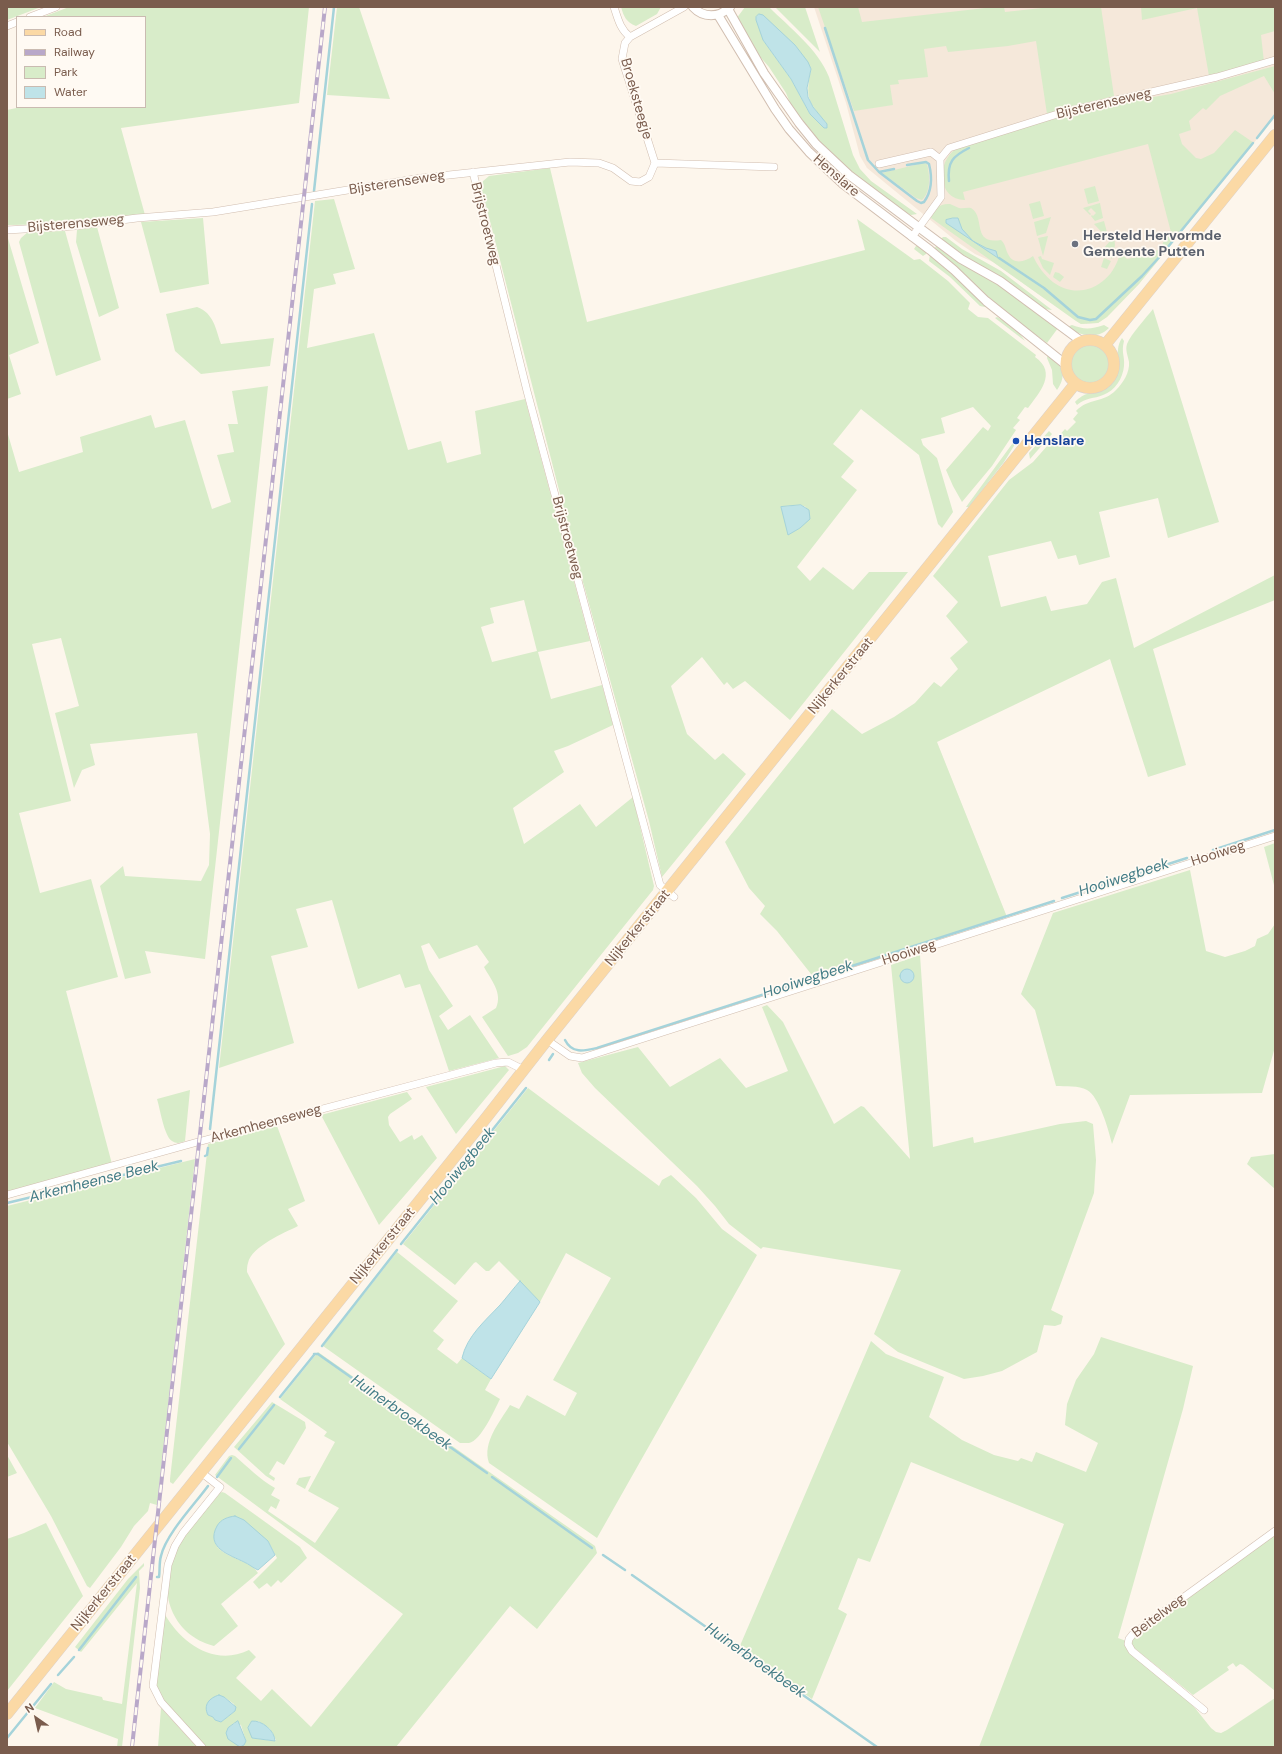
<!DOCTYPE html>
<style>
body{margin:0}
#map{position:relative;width:1282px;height:1754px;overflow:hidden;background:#fdf6ec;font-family:"DM Sans",sans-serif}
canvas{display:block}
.frame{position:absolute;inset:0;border:8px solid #7a5c4d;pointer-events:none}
.legend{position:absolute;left:16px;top:16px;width:130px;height:92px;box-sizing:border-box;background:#fffaf3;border:1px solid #cabbb1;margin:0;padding:5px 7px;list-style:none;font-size:12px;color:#7a5c4d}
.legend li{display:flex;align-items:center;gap:8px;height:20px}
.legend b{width:20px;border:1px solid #cabbb1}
.north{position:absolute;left:16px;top:1698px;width:40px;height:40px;-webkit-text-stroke:3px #fffaf3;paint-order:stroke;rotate:326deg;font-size:11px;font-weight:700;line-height:16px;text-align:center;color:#7a5c4d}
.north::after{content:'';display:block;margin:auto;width:14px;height:18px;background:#7a5c4d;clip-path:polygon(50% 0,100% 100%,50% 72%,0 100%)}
</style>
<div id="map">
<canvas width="1282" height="1754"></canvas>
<div class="frame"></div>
<ul class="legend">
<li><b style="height:5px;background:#fbd9a5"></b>Road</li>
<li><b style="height:5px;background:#b9a8c9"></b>Railway</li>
<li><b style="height:11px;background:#d8ecc9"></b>Park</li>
<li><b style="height:11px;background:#bfe3e8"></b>Water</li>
</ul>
<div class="north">N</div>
</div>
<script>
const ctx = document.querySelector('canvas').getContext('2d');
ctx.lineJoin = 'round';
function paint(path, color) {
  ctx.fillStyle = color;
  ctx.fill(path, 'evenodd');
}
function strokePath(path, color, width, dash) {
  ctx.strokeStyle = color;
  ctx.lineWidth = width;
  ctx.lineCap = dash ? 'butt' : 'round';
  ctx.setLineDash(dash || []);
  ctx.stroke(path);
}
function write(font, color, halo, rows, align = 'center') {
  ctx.font = font + ' "DM Sans",sans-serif';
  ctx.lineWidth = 3.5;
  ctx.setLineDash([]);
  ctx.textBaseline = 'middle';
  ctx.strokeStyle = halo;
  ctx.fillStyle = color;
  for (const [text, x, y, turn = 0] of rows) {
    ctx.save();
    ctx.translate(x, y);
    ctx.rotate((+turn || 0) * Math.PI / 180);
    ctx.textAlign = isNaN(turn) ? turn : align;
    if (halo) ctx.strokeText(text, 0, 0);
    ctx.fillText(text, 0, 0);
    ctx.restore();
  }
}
const residential = new Path2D(`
 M814,7h461v110l-136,167 -32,33 -9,6 -17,1 -88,-62 -18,-8 -19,-13 -89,-73 -7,-12 -14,-53z`);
const green = new Path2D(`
 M7,7h34l-34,13z
 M69,7h240l-10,96 -178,25 24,87 -75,9 -63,1v-115l14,-3h124v-90h-102z
 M337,7h22l31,92 -63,-4z
 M621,7h40l-4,7 -21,12c-10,-4 -12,-9 -15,-19z
 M745,7h24c21,21 49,42 60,70l24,78 7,14 11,12 46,33 -6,1 -6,-3 -52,-38 -45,-44 -15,-20 -7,-17 -17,-26 -14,-16 -19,-32zM763,40l32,5 16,24c-6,30 -3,32 16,55l-17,-10 -19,-35z
 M775,7h30l15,45z
 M818,7h40l4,15 132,-15h10l1,5 46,-5h50l13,89 -67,18 -11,-73 -28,5 -60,6 -2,-6 -22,3 4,28 -30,3 1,4 -9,1 3,20 -39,6z
 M1141,7h134v24l-14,4 3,27 -55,14 -12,-68 -55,12z
 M1275,66v28l-11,-18 -44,20 -14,14 -3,-2 -14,13 2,9 -12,4 3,10 14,14 5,1 13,-6 21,-23 19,13 -115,141 -32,33 -9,6 -17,1 -5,-3 -145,-103c1,-9 10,-15 19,-14 3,1 6,3 9,4 4,1 8,-1 12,0 15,9 0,37 30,32 5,5 4,8 7,14 5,11 17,8 25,2 7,15 20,31 38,34 24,4 45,-15 49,-38l7,7c15,-3 39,-5 37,-24l5,-2 1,4 2,-1 -24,-92 -185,48 2,8c-28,0 -29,-39 -8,-52l89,-27 90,-21 35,-6z
 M923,163l4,1c3,11 4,28 -5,36l-6,-2 -34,-25z
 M550,168l37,154 278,-72 -8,-31 57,41 6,-1 28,22 22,22 -2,6 10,8 10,1 48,37 -1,2c23,16 4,36 -7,51l-3,-1 -8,11 3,2 -7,8 3,2 -24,36 -30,36 -9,-16 -7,-16 37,-43 5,4 3,-5 -18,-19 -32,11 4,15 -24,6 2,6 14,13 16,54 -11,16 -4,-4 -19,-69 -58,-46 -28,35 21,17 -13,16 16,13 -60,77 13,14 13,-14 30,23 16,-18h39l-118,148 -45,-39 -12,8 -6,-7 -3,3 -22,-28 -31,29 16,48 28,26 8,-7 23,21 -84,103 -13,-56 -71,-257 -97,-378 1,-4 7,-6zM801,505l5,2 -6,21 -7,3 -12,-24z
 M1095,186l4,15 -11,3 -4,-15z
 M334,199l21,70 -22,5 3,10 -22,5 -7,59 67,-15 34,117 33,-9 6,22 34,-9 -6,-43 50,-12 65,242 -52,11 13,47 51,-14 11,40 -45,21 -14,5 10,21 -51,36 11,36 56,-40 16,23 37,-30 21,89 -1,4 -126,157 -9,6 -10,3 -26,-39 14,-9c7,-15 -5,-28 -12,-41l5,-5 -12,-17 -38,14 -10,-16 -8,3 8,24 24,36 -14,10 9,14 22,-15 29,43 -50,13 -29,-87 -15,4 -5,-14 -42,15 -26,-89 -36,9 12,38 -37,9 23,87 -75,25 96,-867zM524,600l13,51 -45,11 -11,-35 13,-4 -4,-15z
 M1040,201l4,15 -11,3 -4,-15z
 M1100,203l3,15 -8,3 -4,-5 1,-1 1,1 3,-3 -5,-5 -3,3 3,3 -1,1 -7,-7z
 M1051,217l-5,16 -9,3 -3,-14z
 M203,218l6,66 -49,9 -19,-71z
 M1104,221l5,19 -15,-16z
 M97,227l22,81 -20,9 -23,-75 1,-12z
 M65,231l36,129 -45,16 -37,-134 2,-4 7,-6z
 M7,235l32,108 -30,12 12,39 -14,5z
 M1048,236l-5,20 -5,-18z
 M1114,236l1,9 -3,14 -9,-10 8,-9v-3z
 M943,237h3l16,12 39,22 51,39 -8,-1 -104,-69z
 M937,245l51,32 70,51 -11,15 -52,-38 -61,-56z
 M916,246h3l7,6v2l-3,2 -9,-7z
 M930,254l60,54 -10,-2 -30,-29 -21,-16z
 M1041,256l1,3 12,4 -4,12 -7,-7 -5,-11z
 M1104,258l7,3 -4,8 -6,-2z
 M1055,272l4,1 5,4 -4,5 -7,-5z
 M197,307c17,6 19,23 24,37l53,-6 -4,28 -69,8 -26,-23 -9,-37z
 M1153,309l66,213 -51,16 -10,-40 -59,14 11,45 -31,8 -3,-10 -18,4 -7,-18 -63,15 13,51 45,-11 5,15 36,-7 15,-22 14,-4 18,70 141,-73v25l-122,49 33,116 -38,12 -38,-118 -173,83 70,175 -192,62 -38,-48 -17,-17 5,-8 -16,-18 -24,-46 107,-133 30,25 32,-17 21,-14 19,-21 7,5 17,-18 -8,-11 18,-16 -22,-26 12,-14 -25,-26 76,-96 24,-18 22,-25 2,1 8,-9 2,2 9,-9 -3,-3 5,-6 -2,-2c12,-13 28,-8 40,-21 7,-7 14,-18 13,-28 -1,-6 -4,-12 -2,-18 4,-10 19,-26 26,-35z
 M997,317l17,9 11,15 -30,-23z
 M1072,325c13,5 19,4 32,0l5,3c-12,12 -29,8 -42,-1z
 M1122,338l2,3c-3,12 1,15 0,25 -1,12 -9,25 -21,29 -9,4 -17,2 -26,10l-2,-3c2,-2 7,-7 12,-8 9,-4 18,-2 25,-11 13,-16 0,-30 10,-45z
 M1071 364a19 19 0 1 1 38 0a19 19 0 1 1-38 0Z
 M1048,353c12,11 21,20 9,37l-4,-6 -1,-14 -5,-12z
 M268,386l-63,573 -60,-8 6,22 -26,6 -25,-93 23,-20 2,10 76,5 8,-16 1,-31 -13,-101 -107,11 5,21 -13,5 -8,18 -19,-75 24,-7 -18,-68 -29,6 39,157 -52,12 21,80 51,-14 27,98 -52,14 46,173 -105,28v-761l12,41 64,-20 -3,-15 71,-22 4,13 30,-8 27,89 19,-7 -14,-47 17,-3 -6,-28h10l-6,-33z
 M1049,431l3,3 -22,25 -1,-6z
 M1015,440l2,1 -13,21 -35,45h-3z
 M1275,843v46l-11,-42z
 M1190,870l16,81 19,6 20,-6 10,-5 2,-7 11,-5 7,-10v123l-13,46 -132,2 -18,49c-3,-13 -13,-48 -25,-54 -8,-5 -22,-3 -31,-4l-21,-76 -14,-16 32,-81z
 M920,955l13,192 40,-10 1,6 86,-19 26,-3 7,3 3,36 -2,33 -43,117 12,6 -2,8 -6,2 -11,-1 -7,27 -35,19 -19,5 -19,3 -66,-27 -24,-18 27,-64 -138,-23 -2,2 -32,-25 -14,-18 -18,-20 -102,-98 -13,-15 -4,-10 60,-16 32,40 50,-29 26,30 42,-17 -26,-64 5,-2 16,17 51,102 27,-18 3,1 46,52 -19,-194z
 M505,1066l4,4 -53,64 -30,-47z
 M528,1088l131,98 3,-6 9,-5 25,23 26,31 35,26 -160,283 -108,-75c-7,-21 11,-41 21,-58l9,4 8,-14 38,21 12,-23 -24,-13 58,-102 -45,-25 -26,49 -41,-41 -10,10h-3l-10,-9 -2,1 -19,22 -52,-41z
 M190,1090l-5,51c-4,2 -9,3 -13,0 -8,-5 -12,-33 -15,-42z
 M407,1092l5,7 -22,15 -2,3 1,8 11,17 12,-7 2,5 8,-5 15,23 -58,67 -58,-110z
 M277,1126l28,75 -17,8 10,17c-14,7 -46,20 -50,37 -1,3 -1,6 -1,9l38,72 -112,140 -3,-2v-3l38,-335z
 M1275,1154v35l-28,-25 4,-7z
 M195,1159l-38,346 -7,-2 -2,8 -14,15 -13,21 -31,41 -3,-2 -36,-70 -44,-74v-236z
 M397,1252l61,49 -25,30 11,9 -7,9 20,15 5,-6 29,21 -6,11 15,9c-5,10 -19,42 -31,44 -3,0 -7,0 -9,0l-137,-97z
 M1101,1337l92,29 -10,43 -65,229 8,3 69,67 16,20 5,4 5,1 6,-3 48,-32v49h-296l85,-223 -153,-62 -41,100 -12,-4 -20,51 9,5 -35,85 -73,-51 132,-307 15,13 58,23 -15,40 33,23 32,15 24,6 3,-3 11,4 4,-10 50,20 12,-29 -33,-18 2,-21 9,-24 18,-26z
 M318,1352l277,194 2,7 -60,76 -27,-23 -114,141h-190l-43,-45 -7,-15 8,-74c17,30 50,54 85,37l7,7 -20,21 25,23 11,-12 39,38 92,-113 -188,-139 14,-19 3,-1 3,1c13,11 24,23 40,32l-4,7 9,5 -4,9 -5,-3 -3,5 47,32 24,-35 -31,-17 27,-49 -11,-6 3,-4 -47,-33zM224,1697l10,7 1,7 -14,11 -6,-2 -2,-3 -5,-2zM258,1721l12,8 6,11 -2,1 -22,-3zM234,1723h2l5,2 5,16 -16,-14z
 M272,1402l33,20 1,6 -22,37 -7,-4 -8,13 6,4 -1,3 -8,-5 -32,-29z
 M7,1455l10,18 -10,4z
 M311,1476l-6,13 -9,-5 3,-6z
 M222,1492l3,1 75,54 7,11 -26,25 -3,-3 -7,7 -4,-4 -8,6 -6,-7 24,-24 -9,-17 -42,-23c-6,4 -9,8 -11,15 -7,24 36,25 43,40l-37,31 17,22 -24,20c-42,-11 -58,-55 -39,-94 11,-22 29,-40 45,-59z
 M46,1523l37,73 -76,95v-152l17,-6z
 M1275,1535v156l-32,-26 -3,-1 -4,3 -3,-4 -6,4 2,3 -36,25 -59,-47 -3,-5 4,-7z
 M144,1563v3l-5,5 1,17 -18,159h-5l1,-8 -83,-31 19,-26 12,7 36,8 1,3 19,4 15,-121 -55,68 -1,1 -6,-5 53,-68z
 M161,1708l36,39h-39z`);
const water = new Path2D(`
 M759,14l4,1 32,30 13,17 3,7 -4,19 1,9 5,10 14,17v4h-3l-14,-14 -19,-35 -28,-39 -7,-20v-3z
 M953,218h5l4,11 11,12 13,7 10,3 2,7 -52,-35v-3z
 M801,505l8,5 1,9 -10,9 -12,7 -7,-28z
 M900 976a7 7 0 1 1 14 0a7 7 0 1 1-14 0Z
 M520,1281l20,21 -49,77 -29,-21c5,-22 23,-37 38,-53 7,-8 13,-16 20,-24z
 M235,1516l9,4 24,21 7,14 -17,15c-5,-2 -9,-6 -14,-8 -14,-7 -39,-14 -27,-36 4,-7 11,-9 18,-10z
 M219,1695l5,2 12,10 -1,4 -14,11 -6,-2 -2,-3 -5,-2c-5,-10 1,-17 11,-20z
 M238,1721l8,20 -2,4 -4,2 -12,-8 -2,-6 2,-5z
 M252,1721c10,-1 23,10 23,20l-23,-3 -4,-10z`);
const stream = new Path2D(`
 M825,28l43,132 11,12 38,29 4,2 3,-1c8,-11 8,-26 5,-38l-3,-2 -19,3
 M1257,138l18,-23
 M879,172l15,-3
 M949,181c-2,-19 4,-25 20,-33
 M314,191l20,-184
 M999,258l45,30 34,29 12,3 6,-1 46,-43 21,-23 90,-110
 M1213,850l62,-20
 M1062,898l125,-40
 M565,1040c7,14 19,11 32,8l457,-147
 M549,1060l4,-6
 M210,1129l102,-925
 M205,1156l2,-1 1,-7
 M7,1203l174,-42
 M401,1244l125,-156
 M322,1346l75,-96
 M314,1354h4l169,119
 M280,1397l34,-42
 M239,1449l35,-44
 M217,1477l14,-19
 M492,1477l100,71
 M603,1555l22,15
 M632,1575l245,172
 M157,1577h2c1,-6 0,-15 2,-21 5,-22 34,-52 47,-70
 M79,1650l57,-73
 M58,1675l16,-18
 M7,1738l44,-54`);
const minor = new Path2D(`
 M614,7c4,12 6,22 16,30l54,-30
 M30,17l26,-10
 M7,26l10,-4
 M630,37l-5,6 -3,16 33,104
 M655,163l119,4
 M879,164l52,-12 9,7
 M473,172l54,219 133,494 14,12
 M7,230l68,-4 62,-8 76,-6 208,-34 149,-16 29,1 14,5 18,13 9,1 9,-5 6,-14
 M912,237l29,-40 -1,-38 9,-11 115,-36 153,-35 58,-17
 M547,1040l23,16 12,2 693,-222
 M7,1195l187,-52 302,-80 12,-1 16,8
 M202,1473l18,14 -37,46 -8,13 -7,19 -15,121 8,16 41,45
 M1204,1710l-72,-59 -4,-7 1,-5 4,-5 142,-103`);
const tertiary = new Path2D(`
 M693,7c10,11 26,11 37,0
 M728,9l36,64 35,50 17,21 33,31 112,84 39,22 81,60
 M718,15l57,94 14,20 20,23 34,32 87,66 24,20 32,31 79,63`);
const primary = new Path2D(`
 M1066 364a24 24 0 1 1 48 0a24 24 0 1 1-48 0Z
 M1105,345l170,-210
 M7,1714l479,-596 61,-78 528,-656`);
const rail = new Path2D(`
 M132,1747l193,-1740`);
const markers = [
 [1075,244,4,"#6b7280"],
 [1016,441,4,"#1a4fb4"]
];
const streetNames = [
 ["Broeksteegje",636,99,74],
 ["Bijsterenseweg",1104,104,-13],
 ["Henslare",836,176,41],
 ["Bijsterenseweg",397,183,-9],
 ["Bijsterenseweg",76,224,-5],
 ["Brijstroetweg",485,224,76],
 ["Brijstroetweg",567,538,75],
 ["Nijkerkerstraat",841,676,-51],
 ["Hooiweg",1218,854,-18],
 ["Nijkerkerstraat",638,928,-51],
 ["Hooiweg",909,953,-18],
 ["Arkemheenseweg",266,1124,-15],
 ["Nijkerkerstraat",383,1246,-51],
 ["Nijkerkerstraat",104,1593,-51],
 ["Beitelweg",1159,1616,-37]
];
const worshipNames = [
 ["Hersteld Hervormde",1083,236],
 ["Gemeente Putten",1083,252]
];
const transitNames = [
 ["Henslare",1024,441]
];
const waterNames = [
 ["Hooiwegbeek",1124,878,-18],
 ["Hooiwegbeek",808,980,-18],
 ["Hooiwegbeek",463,1166,-51],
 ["Arkemheense Beek",94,1182,-14],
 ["Huinerbroekbeek",401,1413,35],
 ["Huinerbroekbeek",755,1661,35]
];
paint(residential, '#f5e8da');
paint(green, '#d8ecc9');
paint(water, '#bfe3e8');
strokePath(water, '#a5d3da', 1);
strokePath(stream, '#a5d3da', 2.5);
strokePath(minor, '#d1beb0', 8);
strokePath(tertiary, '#d1beb0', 10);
strokePath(primary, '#dad1cd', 12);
strokePath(minor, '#fff', 7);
strokePath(tertiary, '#fff', 8);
strokePath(primary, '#fbd9a5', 11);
strokePath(rail, '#b9a8c9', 4);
strokePath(rail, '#fffaf3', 2.5, [8]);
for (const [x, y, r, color] of markers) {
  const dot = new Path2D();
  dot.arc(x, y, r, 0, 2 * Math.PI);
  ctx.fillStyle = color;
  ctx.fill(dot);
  strokePath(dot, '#fffaf3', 1.5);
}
write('14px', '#7a5c4d', '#fffaf3', streetNames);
write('bold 14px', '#5b616d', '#fffaf3', worshipNames, 'left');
write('bold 14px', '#164399', '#fffaf3', transitNames, 'left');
write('italic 15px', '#437c86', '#fffaf3', waterNames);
</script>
